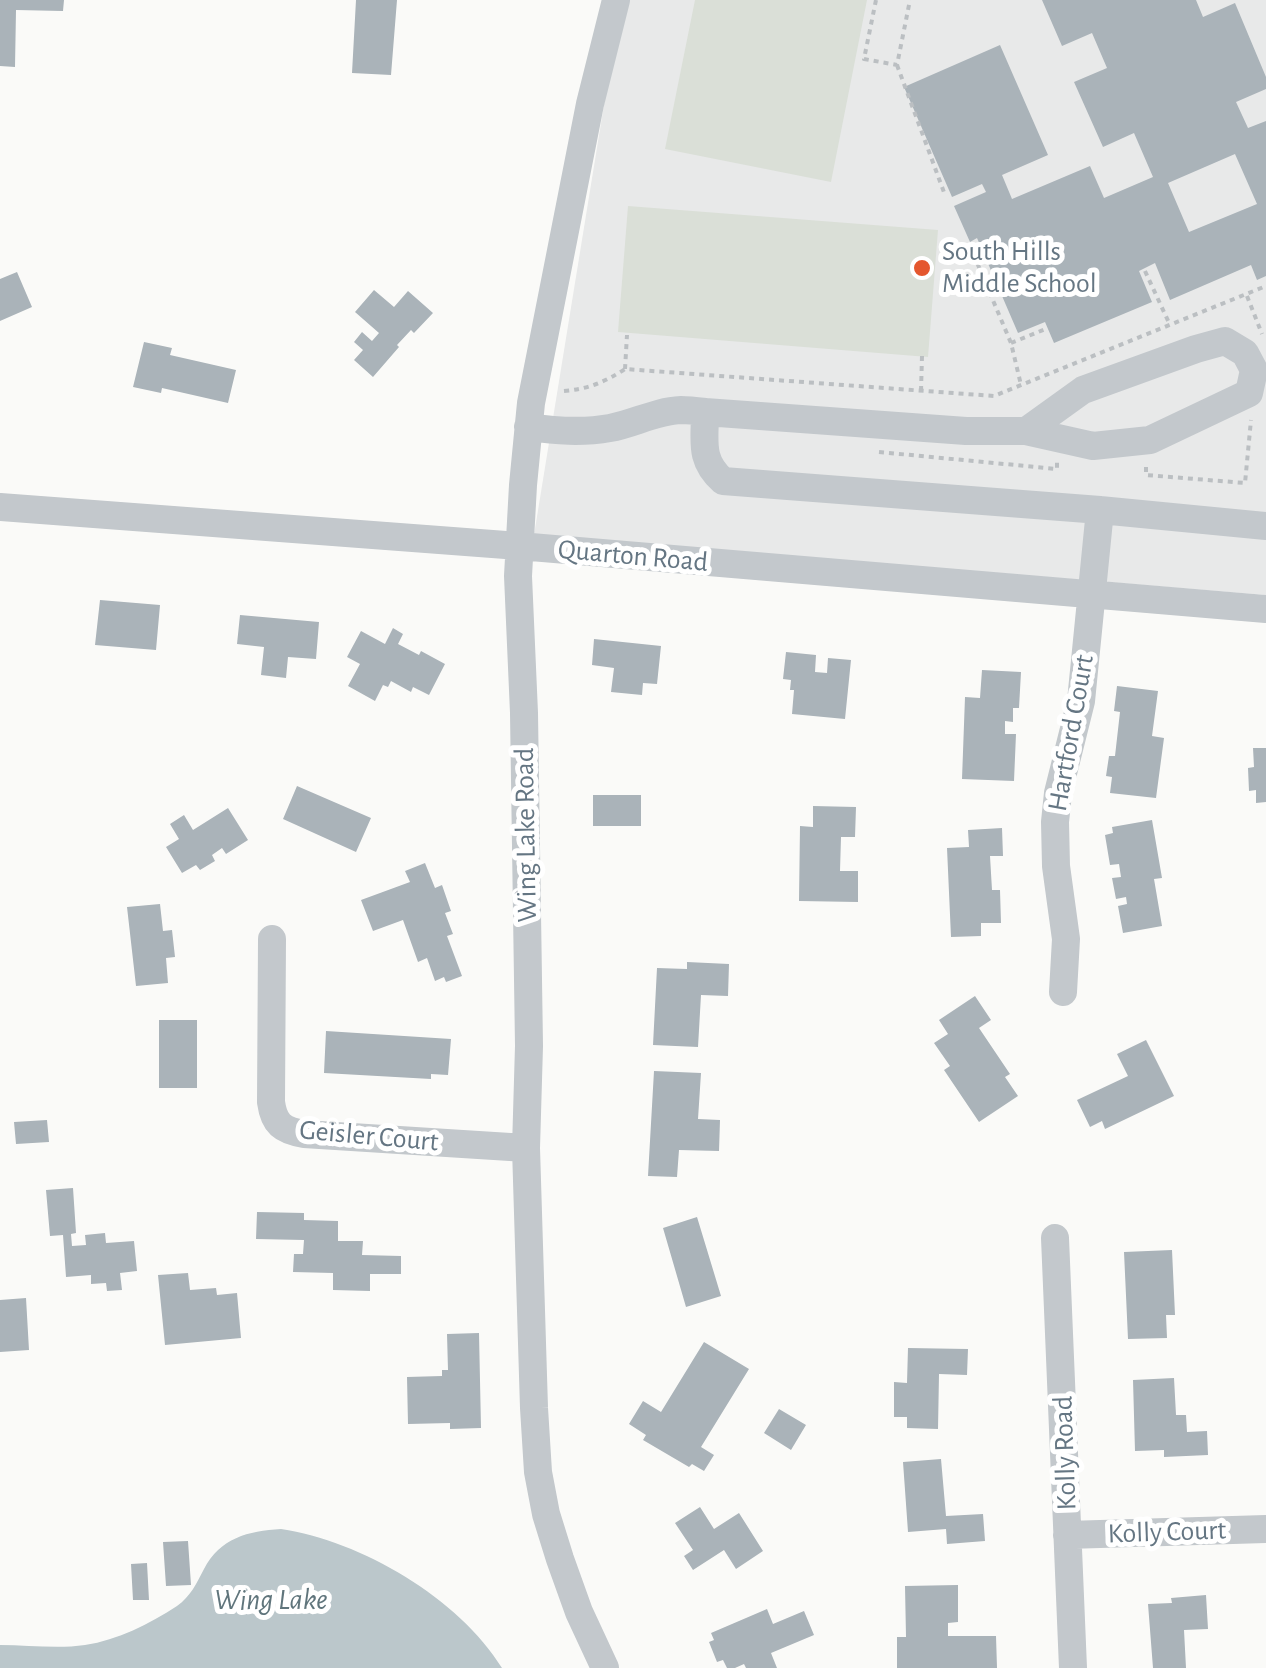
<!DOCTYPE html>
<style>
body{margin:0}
canvas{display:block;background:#fafaf8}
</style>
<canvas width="1266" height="1668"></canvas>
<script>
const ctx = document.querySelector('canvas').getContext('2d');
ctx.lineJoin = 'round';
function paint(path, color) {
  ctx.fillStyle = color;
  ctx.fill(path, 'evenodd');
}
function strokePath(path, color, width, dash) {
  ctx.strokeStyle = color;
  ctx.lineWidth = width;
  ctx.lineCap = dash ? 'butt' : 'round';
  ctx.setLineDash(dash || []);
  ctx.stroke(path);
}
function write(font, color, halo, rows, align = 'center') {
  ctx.font = font + ' "Alegreya Sans",sans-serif';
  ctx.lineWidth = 10;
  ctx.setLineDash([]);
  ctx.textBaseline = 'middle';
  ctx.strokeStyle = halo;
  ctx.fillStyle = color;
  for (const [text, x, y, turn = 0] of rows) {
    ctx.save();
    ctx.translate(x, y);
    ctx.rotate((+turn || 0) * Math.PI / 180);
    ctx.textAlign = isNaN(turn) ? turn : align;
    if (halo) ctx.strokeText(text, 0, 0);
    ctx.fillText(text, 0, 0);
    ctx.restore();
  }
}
const built = new Path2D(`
 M621,0h645v595l-732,-60z`);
const green = new Path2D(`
 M695,0h172l-36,182 -166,-33z
 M628,206l310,24 -10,127 -310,-25z`);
const water = new Path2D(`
 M281,1529c80,12 178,69 221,139h-502v-23c28,0 58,4 85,0 33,-5 64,-21 92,-39 14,-10 19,-22 27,-37 16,-31 44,-38 77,-40z`);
const building = new Path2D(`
 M0,0h64l-1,11 -47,-1 -1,57 -15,-1z
 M356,0h41l-6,75 -39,-2z
 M1042,0h154l7,17 32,-14 31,74v12l-30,13 12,26 18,-7v155l-9,4 -6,-15 -81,35 -15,-37 -16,8 13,31 -98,41 -9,-21 -27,11 -41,-95 -7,4 -16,-36 32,-14 -4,-8 -30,13 -48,-110 96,-42 48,110 -46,20 10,24 78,-33 14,32 49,-21 -19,-44 -31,14 -29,-65 33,-14 -15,-35 -30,13zM1235,154l22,50 -68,28 -21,-49z
 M17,272l15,35 -32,14v-42z
 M374,290l20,17 14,-16 25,22 -19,20 -3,-3 -14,15 2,2 -26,30 -19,-17 9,-10 -9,-8 8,-10 10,9 7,-8 -24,-21z
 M144,342l28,6 -2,7 66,15 -8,33 -66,-15 -1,5 -28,-6z
 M100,600l60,5 -4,45 -61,-5z
 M240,615l79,7 -3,37 -28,-2 -2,21 -25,-3 3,-28 -27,-3z
 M393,628l10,6 -5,10 21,11 2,-4 24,13 -16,31 -16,-8 -2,5 -20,-11 -3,6 -5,-2 -8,16 -27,-15 12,-22 -13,-7 14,-26 24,13z
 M594,639l67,7 -4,38 -14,-1 -1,12 -31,-3 3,-24 -22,-3z
 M786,652l30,3 -1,17 12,1 1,-15 23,2 -6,59 -53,-5 2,-24h-4l1,-10 -8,-1z
 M982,670l39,2 -2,36h-6v14l-8,-1v13h11l-2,47 -52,-2 3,-82 15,1z
 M1117,686l41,5 -6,45 12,2 -8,60 -46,-5 2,-16 -6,-1 3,-20h6l5,-44 -6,-1z
 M1253,748h13v54l-10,1v-13l-7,1 -1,-23 6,-1z
 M297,786l74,32 -15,34 -73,-33z
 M593,795h48v31h-48z
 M813,806l43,1 -1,30h-14l-1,34h18v31l-59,-1 1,-75 13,1z
 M228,808l20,32 -22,14 -4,-6 -10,7 3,6 -15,9 -4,-5 -14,8 -16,-26 13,-8 -9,-15 14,-9 9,15z
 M1152,820l10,58 -8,1 8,47 -39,7 -5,-27 9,-2 -1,-7 -10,2 -4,-21 9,-1 -2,-13 -9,1 -5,-30 8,-2 -1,-6z
 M1002,828l1,28h-13l2,34h8l1,33h-20v13l-30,1 -4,-89 22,-1 -1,-17z
 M425,863l10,25 7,-3 9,26 -6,2 8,21 -6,2 15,40 -16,6 -2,-5 -9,4 -8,-23 -9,4 -15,-42 -30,11 -12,-31 49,-18 -5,-11z
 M160,904l3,27 9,-1 3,27 -9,1 2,25 -32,3 -9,-79z
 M687,962l42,2 -1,32 -27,-1 -3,52 -45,-2 4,-77 30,1z
 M975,996l16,24 -12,8 31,46 -5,3 13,19 -39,26 -35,-52 6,-4 -16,-23 14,-9 -9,-14z
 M159,1020h38v68h-38z
 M326,1031l125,8 -3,36 -17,-1v5l-107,-6z
 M1146,1040l28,56 -69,33 -3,-8 -12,6 -13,-27 51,-24 -11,-22z
 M654,1071l47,2 -3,46 22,1 -1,31 -40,-1 -2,27 -29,-1z
 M47,1120l2,22 -33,2 -2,-22z
 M73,1188l3,45 -5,1 1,12 14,-1 -1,-10 20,-2 1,10 28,-2 3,30 -17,2 2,17 -15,1 -1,-8 -15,1v-9l-25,2 -3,-42 -13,1 -4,-46z
 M257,1212l47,1v7l34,1v20h25l-1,14 39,1v18h-31v17l-37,-1v-17l-40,-1 1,-18h9l1,-14 -48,-1z
 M697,1217l24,79 -35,11 -23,-79z
 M1172,1250l3,65h-9l1,23 -39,1 -4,-87z
 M188,1273l2,17 26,-2 1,7 20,-2 4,45 -76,7 -7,-70z
 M26,1298l3,52 -29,2v-52z
 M479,1333l2,95 -31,1v-6l-42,1 -1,-47 35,-1v-6h6l-1,-36z
 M704,1342l45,27 -48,78 13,8 -10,16 -12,-7 -3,3 -46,-27 3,-5 -17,-11 14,-23 18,11z
 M908,1348l60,1 -1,26 -28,-1 -1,55 -31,-1v-11h-13v-35l13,1z
 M1174,1378l2,37h10l1,17 20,-1 1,24 -44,2v-7l-29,1 -2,-71z
 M779,1409l27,16 -15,25 -27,-17z
 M941,1459l5,57 37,-2 2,27 -38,3 -1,-15 -38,3 -5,-70z
 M700,1507l14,22 25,-16 24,38 -27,18 -12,-19 -31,20 -9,-14 9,-6 -18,-27z
 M188,1541l3,44 -25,1 -3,-44z
 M147,1563l2,37h-16l-2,-36z
 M958,1585v37l-10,1v13h48l1,32h-100v-31h9l-1,-51z
 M1206,1595l2,34 -24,1 2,38h-33l-5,-64 24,-1 -1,-5z
 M767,1609l6,15 31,-13 10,24 -43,18 6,15h-31l-2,-4 -9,4h-8l-4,-8 -6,2 -8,-20 5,-2 -3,-7z`);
const path = new Path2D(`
 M876,0l-12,59 33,6 13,-65
 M897,65l48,130
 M970,246l41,97 10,42
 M1145,271l25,54
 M1247,296l15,38
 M1011,343l37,-15
 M625,369l2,-34
 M564,391c24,-2 41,-9 61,-22l369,27 272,-110
 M921,391l1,-35
 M879,452l178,17v-7
 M1146,467v8l99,8 6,-63`);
const minor = new Path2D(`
 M705,412l261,19h60l67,15 57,-6 99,-47 5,-23 -9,-17 -20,-12 -29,8 -113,41 -57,41
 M528,427c28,4 54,6 82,1 23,-4 46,-17 71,-18 7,0 16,1 24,2 0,29 -6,48 18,69l377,29 166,16
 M0,507l519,39 747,63
 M272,939l-1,163c3,22 11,28 33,32l222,14
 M1063,992l3,-53 -10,-73 -1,-44 3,-29 23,-92 19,-191
 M1055,1238l18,430
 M1067,1535l199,-6
 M605,1668l-26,-56 -19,-53 -14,-45 -8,-42 -4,-64 -8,-260 3,-102 -5,-333 -6,-137 5,-91 8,-82 59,-299 26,-104`);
const markers = [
 [922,268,10,"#e4572e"]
];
const poiNames = [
 ["South Hills",942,252],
 ["Middle School",942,284]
];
const streetNames = [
 ["Quarton Road",633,556,5],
 ["Hartford Court",1071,733,-80],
 ["Wing Lake Road",526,835,-91],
 ["Geisler Court",369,1136,5],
 ["Kolly Road",1065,1453,-92],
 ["Kolly Court",1167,1532,-2]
];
const waterNames = [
 ["Wing Lake",271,1600]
];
paint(built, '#e8e9e9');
paint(green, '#dadfd7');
paint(water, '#bbc7cb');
paint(building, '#aab3b9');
strokePath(path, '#bbbfc2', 4, [5, 5]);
strokePath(minor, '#c3c8cc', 28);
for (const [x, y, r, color] of markers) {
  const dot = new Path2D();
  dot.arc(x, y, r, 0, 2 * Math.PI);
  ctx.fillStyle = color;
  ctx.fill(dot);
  strokePath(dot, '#fff', 4);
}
write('28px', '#657683', '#fff', poiNames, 'left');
write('28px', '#657683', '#fff', streetNames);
write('italic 30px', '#60757c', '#fff', waterNames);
</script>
